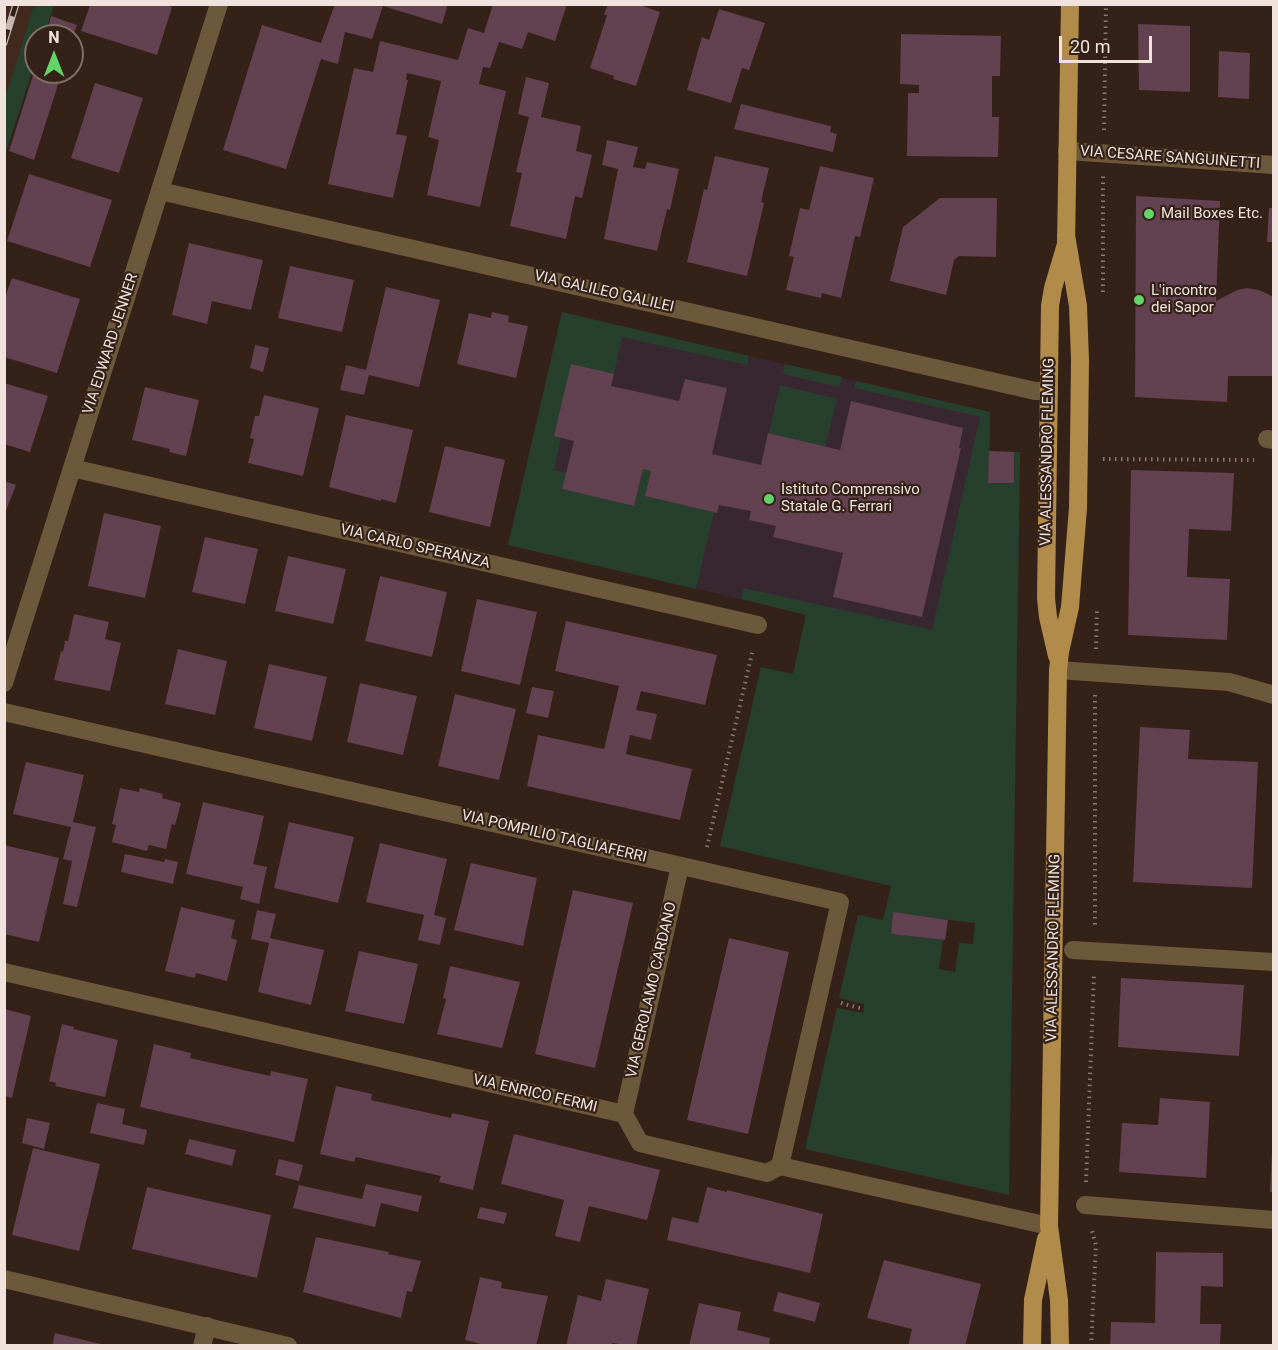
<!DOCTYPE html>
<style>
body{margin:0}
#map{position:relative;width:1278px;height:1350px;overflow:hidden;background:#342117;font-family:Roboto,sans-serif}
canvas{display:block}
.frame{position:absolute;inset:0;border:6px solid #f0e3dd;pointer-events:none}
.north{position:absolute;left:24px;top:24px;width:60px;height:60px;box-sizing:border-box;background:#342117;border:2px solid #7f6f66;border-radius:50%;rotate:0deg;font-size:16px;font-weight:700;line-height:24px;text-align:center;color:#f0e3dd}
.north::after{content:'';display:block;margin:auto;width:21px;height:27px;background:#63d468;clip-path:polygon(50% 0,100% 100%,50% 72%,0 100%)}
.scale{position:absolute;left:1059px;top:36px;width:93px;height:27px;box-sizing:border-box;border:3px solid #f0e3dd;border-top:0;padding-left:8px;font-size:18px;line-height:21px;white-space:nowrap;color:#f0e3dd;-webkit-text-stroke:4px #342117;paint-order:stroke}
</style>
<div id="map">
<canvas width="1278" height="1350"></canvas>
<div class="frame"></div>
<div class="north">N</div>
<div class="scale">20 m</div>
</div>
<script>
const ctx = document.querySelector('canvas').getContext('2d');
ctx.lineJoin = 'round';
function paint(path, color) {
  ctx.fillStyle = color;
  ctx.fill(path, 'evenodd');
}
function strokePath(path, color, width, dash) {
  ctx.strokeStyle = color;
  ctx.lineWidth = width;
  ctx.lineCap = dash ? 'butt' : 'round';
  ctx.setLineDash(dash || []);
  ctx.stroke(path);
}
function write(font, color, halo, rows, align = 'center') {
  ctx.font = font + ' Roboto,sans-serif';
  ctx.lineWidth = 4.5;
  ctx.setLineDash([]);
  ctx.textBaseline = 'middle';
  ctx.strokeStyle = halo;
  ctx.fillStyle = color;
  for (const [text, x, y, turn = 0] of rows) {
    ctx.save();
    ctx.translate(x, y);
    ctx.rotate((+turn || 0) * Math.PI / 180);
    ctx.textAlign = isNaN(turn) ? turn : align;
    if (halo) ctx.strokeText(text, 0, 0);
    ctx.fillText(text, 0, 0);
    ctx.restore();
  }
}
const built = new Path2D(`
 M5,5h29l-29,93z`);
const education = new Path2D(`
 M562,312l428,100 -1,39 31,1 -4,273 -210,-111 -298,-69z`);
const green = new Path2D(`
 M34,5h20l-10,31h-8v24l-31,95v-57z
 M562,312l187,44 -2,9 -125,-28 -8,37 -53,64 -7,32 12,3 -3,16 71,17 9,-37 8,2 -6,25 69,16 -18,77 -188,-44z
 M785,364l57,13 -3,10 -56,-13z
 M856,381l134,31 -1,71h25v-31h6l-11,743 -204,-46 32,-141 26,5 1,-9 -25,-6 19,-83 25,5 8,-34 -171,-40 41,-179 32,7 13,-59 -65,-16 3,-11 188,42 48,-213 -126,-29zM893,913l82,10 -2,21 -14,-1 -4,29 -16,-3 4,-29 -52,-6z
 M780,385l57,14 -12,48 -56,-14z`);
const building = new Path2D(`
 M335,4h113l-6,20 -59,-18 -11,33 -27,-7 -7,32 -17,-5 -35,110 -63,-19 39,-125 59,18z
 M493,4h74l-12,37 -27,-9 -6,17 -23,-7 -9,26 -7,-1 -4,17 27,7 -26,116 -53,-12 12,-55 -11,-3 13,-56 -34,-8 -1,7h2l-12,54 11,2 -14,62 -65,-14 26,-116 19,4 7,-31 78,19 10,-32 16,5z
 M608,4h29l23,8 -24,74 -23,-7 1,-3 -24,-8 17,-53h-3z
 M90,5h76l6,2 -15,48 -76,-24z
 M719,9l46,14 -16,47 -7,-2 -11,35 -44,-13 15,-53 7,3z
 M51,16l26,9 -4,11h-27z
 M1138,24l52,2v66l-51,-2z
 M901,34l100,2 -1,40h-8v41h7l-1,40 -91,-1 1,-63h11v-8l-19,-1z
 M1219,51l31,2 -1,46 -31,-2z
 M34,72h28l-28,88 -25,-9z
 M526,77l23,6 -8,34 40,9 -5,25 16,4 -10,43 -7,-2 -9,43 -56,-13 12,-53 -6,-1 13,-55 -11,-3z
 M95,83l48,15 -24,75 -48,-15z
 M741,104l90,22 -1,6 7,2 -4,18 -99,-23z
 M607,140l31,7 -5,20 12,2 2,-7 32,7 -9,41 -3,-1 -10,42 -53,-12 14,-70 -16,-4z
 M715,156l54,12 -8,34 3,1 -17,73 -60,-14 17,-73 3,1z
 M820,166l54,12 -14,59 -5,-1 -14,62 -19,-5 -1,5 -35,-8 8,-33 -5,-1 11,-48 9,2z
 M29,174l83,26 -22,67 -83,-26z
 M1136,196l84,5 -4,100 21,-11 10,-2 12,2 15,7v79h-46l-1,26 -92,-5z
 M940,198h57l-1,59 -37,-1 -5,4 -8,35 -56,-14 13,-54z
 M1269,208h5v34h-7z
 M189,243l74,17 -12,50 -39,-9 -5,23 -35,-9z
 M290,266l64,14 -12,52 -64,-14z
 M12,278l68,21 -23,74 -53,-16v-57z
 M386,287l54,13 -21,87 -50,-12 -5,20 -24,-5 6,-25 20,5z
 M492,312l17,4 -1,6 20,4 -12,52 -59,-14 12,-51 22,5z
 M255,345l14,3 -6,24 -13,-4z
 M571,364l43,10 -3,12 68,15 6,-22 42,9 -15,66 49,11 7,-32 72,17 11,-49 112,27 -4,20h2l-39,169 -89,-20 10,-44 -70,-16 3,-11 -27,-6 2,-9 -32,-6 -2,8 -72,-17 6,-25 -8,-2 -9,37 -72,-17 12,-48 -20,-5z
 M4,383l44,13 -18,56 -26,-8z
 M145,387l54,13 -13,56 -17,-4 1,-3 -38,-9z
 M264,395l55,13 -16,68 -55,-13 6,-24 -4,-1 5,-22h4z
 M346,415l67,15 -17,73 -15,-4v2l-52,-14z
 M445,446l60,14 -15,67 -61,-15z
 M989,451l25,1v31h-26z
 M1131,470l103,3 -3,58 -42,-2 -2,48 43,2 -3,61 -99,-5z
 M4,481l12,4 -11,28h-1z
 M104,513l57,13 -16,72 -57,-12z
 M205,537l53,12 -13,55 -53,-12z
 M288,556l58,13 -13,55 -58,-13z
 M380,576l67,16 -15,65 -67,-16z
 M477,599l60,13 -17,73 -59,-14z
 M74,614l35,8 -4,17 16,4 -11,48 -56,-11 7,-29 2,1 2,-11h3z
 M566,621l151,34 -12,50 -64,-14 -5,19 21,4 -6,26 -21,-5 -4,19 66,15 -12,51 -153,-34 11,-51 66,14 15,-63 -64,-15z
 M178,649l49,12 -12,54 -50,-11z
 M269,664l58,13 -15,64 -58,-13z
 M360,683l57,13 -14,59 -56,-13z
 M532,687l22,4 -6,27 -22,-5z
 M455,694l61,15 -17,71 -61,-14z
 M1140,727l50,3 -2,29 70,3 -6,126 -119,-6z
 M26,762l58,13 -11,47 23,5 -19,80 -14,-3 9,-43 -9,-2 8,-32 -58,-13z
 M120,788l19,4 1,-4 23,6 -1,4 19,5 -6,22 -3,-1 -6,25 -17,-4 -2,6 -35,-9 4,-17 -4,-1z
 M203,802l61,14 -11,48 14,3 -8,37 -19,-5 3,-12 -57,-13z
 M289,822l65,15 -16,66 -64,-15z
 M380,843l67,16 -13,56 12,3 -6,27 -22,-5 6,-25 -58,-13z
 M4,845l55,13 -20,84 -35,-8z
 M125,854l39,8 1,-3 13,3 -5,22 -52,-12z
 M471,863l66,15 -14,68 -69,-16z
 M573,890l60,13 -38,165 -60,-14z
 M181,907l54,13 -4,18 6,2 -10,41 -31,-8 -1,5 -30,-7z
 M257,910l19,4 -6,24 54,12 -13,55 -53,-13 11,-49 -18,-4z
 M893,912l55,8 -3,20 -54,-6z
 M729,938l60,14 -41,182 -61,-14z
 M359,951l59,13 -14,60 -59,-13z
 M450,966l70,16 -18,66 -65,-14 9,-35 -3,-1z
 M1121,978l123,7 -5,71 -121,-9z
 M5,1009l26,7 -19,82 -7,-2z
 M62,1024l12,3 -1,2 45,11 -13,57 -50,-11 1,-3 -7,-2z
 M154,1044l37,9 -1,5 80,18 1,-5 37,8 -14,63 -154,-35z
 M336,1086l36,8 -1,6 80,18 1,-5 37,8 -16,69 -34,-8 2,-6 -85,-19 -2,5 -34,-8z
 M1160,1098l50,4 -4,76 -87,-6 3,-49 36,2z
 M97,1103l28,6 -3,15 25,6 -3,15 -54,-12z
 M27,1118l23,5 -6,26 -22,-6z
 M514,1134l146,36 -13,50 -58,-14 -9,36 -25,-6 9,-36 -63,-16z
 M189,1139l47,11 -4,16 -47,-12z
 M33,1148l67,16 -21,87 -67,-16z
 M1272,1150h2v42h-4z
 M279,1159l24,6 -4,16 -24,-6z
 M366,1184l56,12 -4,16 -37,-9 -6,24 -82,-19 6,-23 63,14z
 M147,1187l124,28 -14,63 -125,-29z
 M707,1187l20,5v-2l96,24 -13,59 -143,-33 5,-23 26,6z
 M480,1207l27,6 -3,11 -27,-6z
 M316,1237l73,15 -1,2 33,7 -9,31 -5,-1 -6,27 -98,-26z
 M1156,1252l67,1v34l-22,-1 -1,38h21l-1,22h-110l1,-24 44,1z
 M884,1260l97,24 -16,62h-57l4,-17 -45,-11z
 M480,1277l22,5 -1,6 47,8 -12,50h-48l-23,-6z
 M606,1279l43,10 -13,57 -24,-3 -1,3h-45l12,-51 23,6z
 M778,1292l42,11 -5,19 -42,-11z
 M699,1303l42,9 -4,18 33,8 -1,8h-80z
 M55,1333l50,12v1h-53z`);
const path = new Path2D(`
 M1104,130l2,-126
 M1103,292v-116
 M1103,459l151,1
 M1096,649l1,-41
 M1095,695v233
 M707,847l46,-198
 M841,1003l22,6
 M1086,1182l8,-208
 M1091,1346l5,-101 -4,-14`);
const minor = new Path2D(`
 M1067,151l207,14
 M160,191l875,200h14
 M1267,439l7,1
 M72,468l686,157
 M1058,670l171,12 45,13
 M4,683l215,-679
 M4,712l836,190 -60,264
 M1073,950l201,12
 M4,972l620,142 16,29 127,30 13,-7 269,60
 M624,1114l56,-248
 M1085,1205l189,15
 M4,1279l284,67
 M202,1346l5,-20`);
const major = new Path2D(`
 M1057,656l-9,-39 -2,-19 4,-292 3,-18 13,-44 4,-240
 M1032,1346l1,-46 13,-61
 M1060,1346l-1,-46 -10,-74 9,-556 2,-18 10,-45 8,-99 1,-65 1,-83 -2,-54 -12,-71`);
const rail = new Path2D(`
 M4,43l12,-39`);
const markers = [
 [1149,214,6,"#63d468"],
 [1139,300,6,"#63d468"],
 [769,499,6,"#63d468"]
];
const streetNames = [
 ["VIA CESARE SANGUINETTI",1170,158,4],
 ["VIA GALILEO GALILEI",604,292,13],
 ["VIA EDWARD JENNER",111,344,-72],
 ["VIA ALESSANDRO FLEMING",1048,452,-89],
 ["VIA CARLO SPERANZA",415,547,13],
 ["VIA POMPILIO TAGLIAFERRI",554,837,13],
 ["VIA ALESSANDRO FLEMING",1054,948,-89],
 ["VIA GEROLAMO CARDANO",652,990,-77],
 ["VIA ENRICO FERMI",535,1094,13]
];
const poiNames = [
 ["Mail Boxes Etc.",1161,214],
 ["L'incontro",1151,291],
 ["dei Sapor",1151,308],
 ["Istituto Comprensivo",781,490],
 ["Statale G. Ferrari",781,507]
];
paint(built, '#42291d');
paint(education, '#382731');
paint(green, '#27402d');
paint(building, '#624151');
strokePath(path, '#897870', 4, [1.5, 4.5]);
strokePath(minor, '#6c593b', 18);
strokePath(major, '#b18b4a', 18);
strokePath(rail, '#c6b8b1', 7);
strokePath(rail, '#342117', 4.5, [14]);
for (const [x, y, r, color] of markers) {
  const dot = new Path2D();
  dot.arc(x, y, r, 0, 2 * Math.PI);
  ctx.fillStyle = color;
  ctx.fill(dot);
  strokePath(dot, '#342117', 2);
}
write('15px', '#f0e3dd', '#342117', streetNames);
write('15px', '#f0e3dd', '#342117', poiNames, 'left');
</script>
